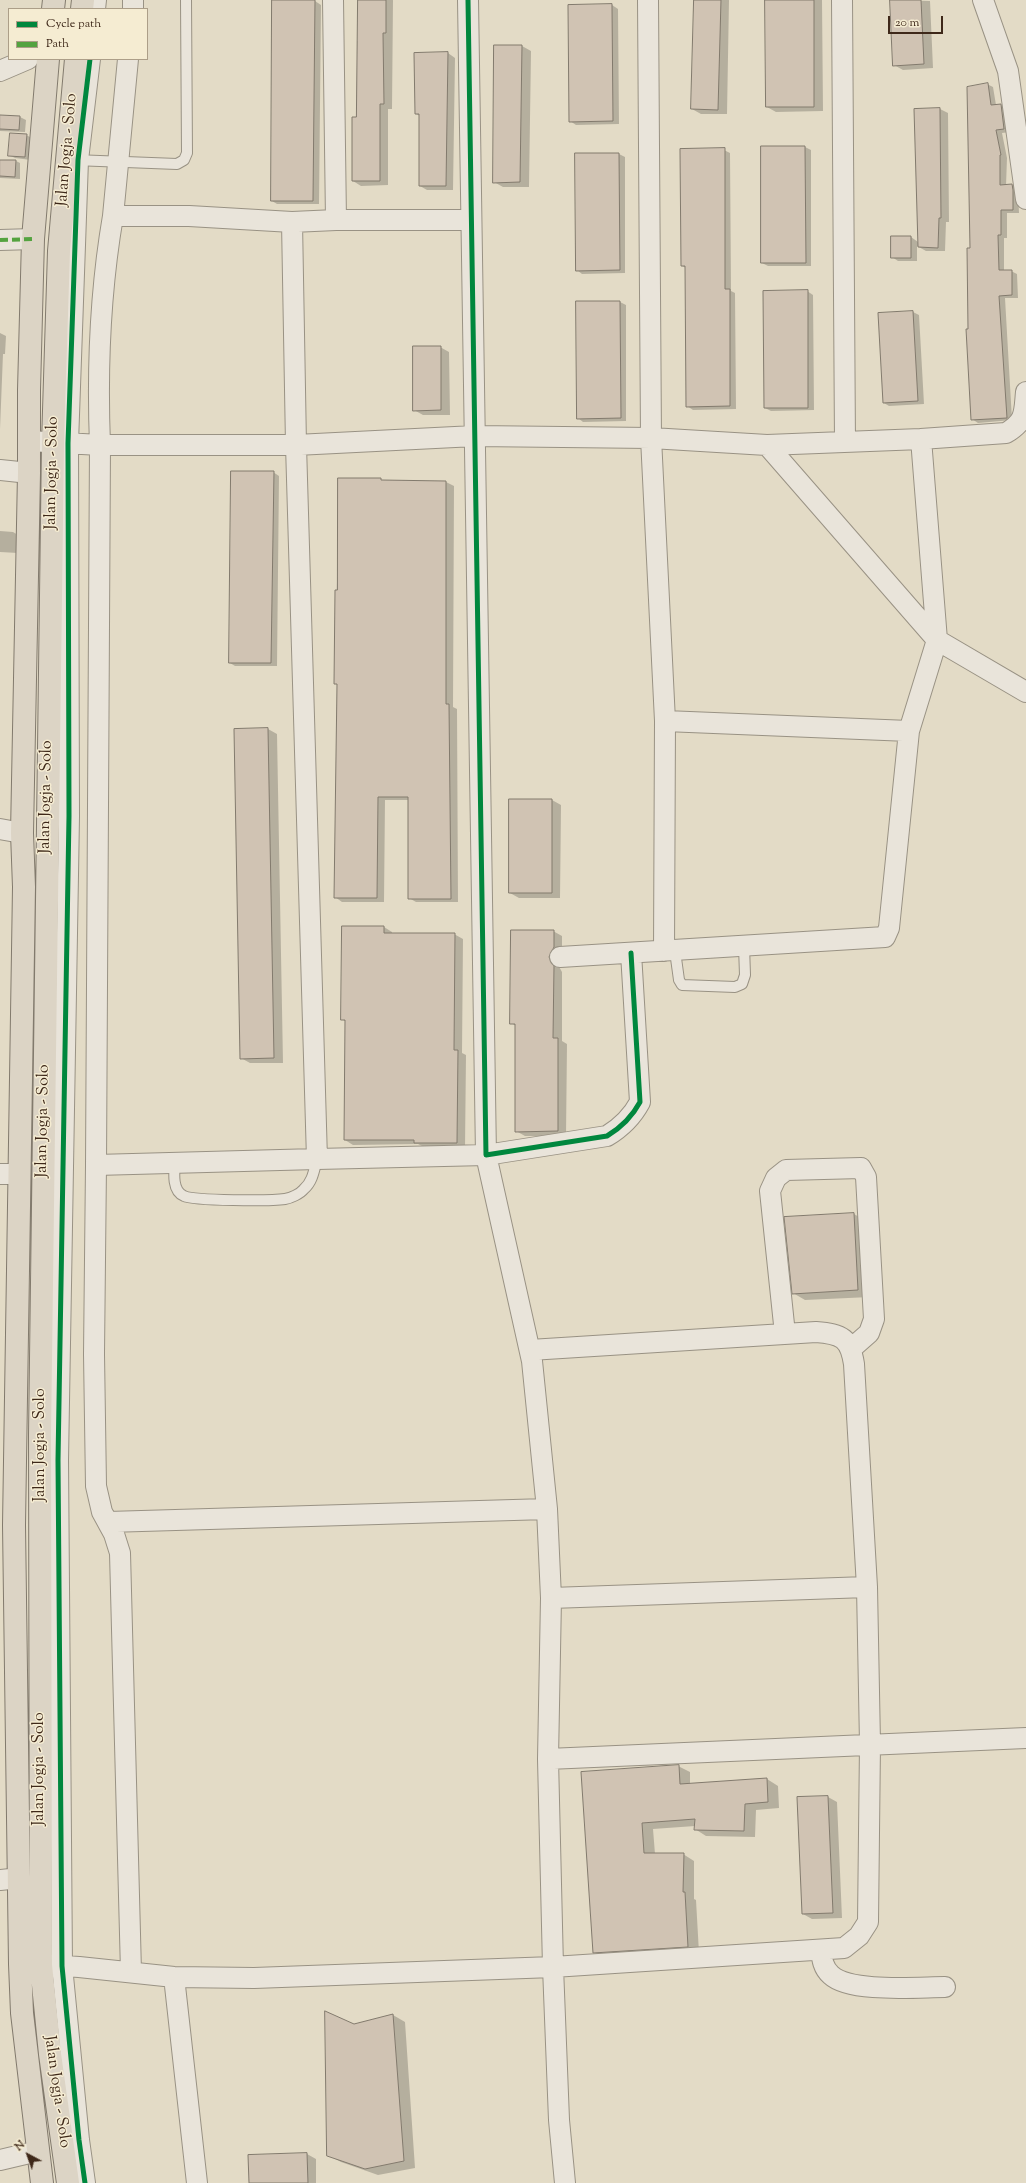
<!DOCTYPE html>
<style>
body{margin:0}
#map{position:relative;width:1026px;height:2183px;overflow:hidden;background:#e3dbc6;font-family:"Sorts Mill Goudy",serif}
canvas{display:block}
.legend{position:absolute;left:8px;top:8px;width:140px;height:52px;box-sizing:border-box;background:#f5ecd2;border:1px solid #ac9e88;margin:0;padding:5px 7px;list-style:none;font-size:12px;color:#3e2819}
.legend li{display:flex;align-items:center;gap:8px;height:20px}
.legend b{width:20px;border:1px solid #ac9e88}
.north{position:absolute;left:8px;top:2135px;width:40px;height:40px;-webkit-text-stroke:3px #f5ecd2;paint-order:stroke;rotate:319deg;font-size:11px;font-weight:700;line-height:16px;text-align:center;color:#3e2819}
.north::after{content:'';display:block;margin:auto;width:14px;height:18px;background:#3e2819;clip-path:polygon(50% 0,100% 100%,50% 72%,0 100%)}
.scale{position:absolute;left:888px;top:16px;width:55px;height:18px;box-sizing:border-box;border:2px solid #3e2819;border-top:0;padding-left:5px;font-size:12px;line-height:14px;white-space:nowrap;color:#3e2819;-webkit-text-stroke:3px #f5ecd2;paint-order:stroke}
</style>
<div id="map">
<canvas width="1026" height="2183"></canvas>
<ul class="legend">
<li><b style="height:5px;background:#00873e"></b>Cycle path</li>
<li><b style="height:5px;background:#54a340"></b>Path</li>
</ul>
<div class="north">N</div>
<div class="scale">20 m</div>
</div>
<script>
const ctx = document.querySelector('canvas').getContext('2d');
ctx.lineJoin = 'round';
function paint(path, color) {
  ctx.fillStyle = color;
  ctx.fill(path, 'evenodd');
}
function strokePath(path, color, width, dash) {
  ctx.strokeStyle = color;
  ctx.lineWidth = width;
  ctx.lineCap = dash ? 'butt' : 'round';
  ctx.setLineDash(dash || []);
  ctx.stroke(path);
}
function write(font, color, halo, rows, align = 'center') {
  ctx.font = font + ' "Sorts Mill Goudy",serif';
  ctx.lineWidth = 3;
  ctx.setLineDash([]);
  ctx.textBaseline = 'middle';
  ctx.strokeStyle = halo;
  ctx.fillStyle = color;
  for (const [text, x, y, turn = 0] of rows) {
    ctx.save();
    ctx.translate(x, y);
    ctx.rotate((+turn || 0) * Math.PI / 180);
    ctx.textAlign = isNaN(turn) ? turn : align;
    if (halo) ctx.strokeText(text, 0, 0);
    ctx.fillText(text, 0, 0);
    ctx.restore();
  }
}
const shadow = new Path2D(`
 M359,0h34l-1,109h-4v76l-27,1 -8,-5 4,-63v-77h2z
 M695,0h34l-2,114h-26l-9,-5z
 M766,0h56l1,111 -47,1 -9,-5z
 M891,0l39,1 3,67 -30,2 -9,-5z
 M315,1l6,4 -2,199h-42l-5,-3z
 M612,5l6,4 1,115 -43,1 -6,-4 -1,-115z
 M522,46l9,5 -2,136h-26l-9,-5z
 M448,53l7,5 -2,132h-26l-7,-4v-70l-4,-2z
 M987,84l6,3 3,18h5l6,3 3,24 -8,1 5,25 -1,28 6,-1 6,4 1,24h-12v25h-3v33h7l6,3 1,24h-13l7,122 -34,3 -6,-4 -3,-89 2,-81z
 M940,109l8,4 1,109h-3l-1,29h-19l-9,-5v15h-19l-6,-4v-20h19l7,5 -3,-132z
 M0,116l20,1 6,3 -1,12 -25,-1z
 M26,135l6,3 -1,22 -16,-2 -6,-3z
 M805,147l6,3v116h-43l-6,-3z
 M724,150l6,3 1,138 4,2 1,116 -43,1 -6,-4 -1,-138 -4,-2z
 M576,154h43l6,3v116l-43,1 -5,-4z
 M0,161h16l4,2v16l-20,-1z
 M807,291l6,4 1,115 -43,1 -6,-3z
 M620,302l6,3v116l-43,1 -5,-4z
 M913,312l6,3 5,89 -35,2 -5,-3z
 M0,333l6,3 -1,18h-2l-3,75z
 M440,347l9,5 1,63h-27l-9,-5z
 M273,472l6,4 -2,190h-42l-5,-3z
 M339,479l107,3 8,4 -1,221 4,2 1,193h-42l-7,-4v-98h-24l-1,102h-42l-7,-5 3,-212 -3,-2z
 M0,531l13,1 5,3v18l-18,-1z
 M268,729l9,5 6,329h-33l-9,-5z
 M552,800l9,5 -1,93h-41l-9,-5z
 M343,927h41l8,5v2h62l9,5 -1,114 4,2 -1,93 -41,-1 -6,-3 -65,1 -8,-5 1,-118 -4,-3z
 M553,931l9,5v17l-5,10 5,9v69l5,3 -1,92h-41l-9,-5v-105l-5,-3z
 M854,1214l12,7 4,76 -65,3 -12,-7z
 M678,1766l12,6v12l77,-5 11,7 1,22 -23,2 -1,27 -49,-1 -11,-7v-3l-42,3 2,25h28l11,7v38l2,1 3,53 -94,6 -11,-7 -12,-179z
 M828,1797l9,5 5,116 -30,1 -9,-5 -5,-116z
 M393,2015l12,7 10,146 -37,7 -37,-13 -13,-7 26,-130z
 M307,2154l9,5v24h-66z`);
const building = new Path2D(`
 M272,0h43l-2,201h-42z
 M358,0h28v33h-3l1,71h-4v77h-28v-64h4z
 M694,0h27l-3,110 -27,-1z
 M765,0h49v107h-48z
 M890,0h31l3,64 -31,2z
 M612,4l1,117 -44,1 -1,-117z
 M494,45h28l-2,137 -27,1z
 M448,52l-2,134h-27v-72h-4l-1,-61z
 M988,83l3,22 10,-1 3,25 -8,1 5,25h-1v30l12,-1 1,6v20h-12v25h-3l1,35h13v25l-13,1 8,122 -36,2 -5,-91h2l-1,-81h3l-3,-161z
 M940,108l1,110h-2l-1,30 -20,-1 -4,-138z
 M0,115l20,1 -1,14 -19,-1z
 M10,133l17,1 -2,23 -17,-1z
 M761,146h44l1,117h-45z
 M725,148v141h5v117l-44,1 -1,-141h-4l-1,-117z
 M575,153h44l1,117 -44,1z
 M0,160h16l-1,17 -15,-1z
 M891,236h20v22h-20z
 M808,290v118h-44l-1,-117z
 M576,301h44l1,117 -44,1z
 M913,311l5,90 -35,2 -5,-90z
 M413,346h28v64l-28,1z
 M231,471h43l-3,192h-42z
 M338,478h43v2l65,1v223h3l2,195h-43v-102h-30l-1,101h-43l3,-214h-3l1,-94h2z
 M268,728l6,330 -34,1 -6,-330z
 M509,799h43v94h-43z
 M342,926h42v7h71l-1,117h4l-1,93h-43v-3h-70l1,-120h-4z
 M511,930h43v17l-5,10 5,9 -1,72h5v93l-43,1v-108h-5z
 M854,1213l4,77 -66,4 -8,-77z
 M679,1765l1,19 87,-6 1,24 -23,2 -1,27 -50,-1 1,-11 -53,4 2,30h40l-1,39h2l3,55 -95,6 -12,-181z
 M828,1796l5,117 -31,1 -5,-117z
 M325,2011l29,13 39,-10 11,147 -39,8 -38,-13z
 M307,2153l1,30h-59l-1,-28z`);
const lane = new Path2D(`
 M74,160l103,4 7,-4 3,-7 -1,-153
 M675,951l4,29 3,5 53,2 7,-3 3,-9 -1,-29
 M175,1162c-1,11 -3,29 9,34 10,5 88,5 101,3 6,-1 15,-5 19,-10 9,-8 10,-19 13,-30`);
const street = new Path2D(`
 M333,0l3,220
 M468,0l18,1155 121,-19c15,-9 25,-19 33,-34l-9,-149
 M648,0l3,438 14,283 -1,230
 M842,0l3,442
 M983,0l25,71 18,128
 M95,9l1,-9
 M133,9v-9
 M128,59l-15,157h76l103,6 44,-2h134
 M0,71l28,-12
 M113,216c-13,76 -16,153 -13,229l-4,720 221,-6
 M292,222l4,223 21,714 169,-4 46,206 15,148
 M0,240l33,-1
 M29,441l71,4h196l179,-9 176,2 116,7 154,-6 85,-6c20,-12 18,-20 20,-41
 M767,445l170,195 -16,-201
 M0,470l29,3
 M665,721l244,10
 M0,829l22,4
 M560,957l325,-20 4,-9 20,-197 28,-91 89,52
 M96,1165l-2,189 2,132 6,26 12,22 6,19 11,419
 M0,1174h20
 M785,1334l-15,-143 6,-13 10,-8 75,-2 5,9 8,142 -5,14 -17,15
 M530,1350l286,-18c26,2 34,6 38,32l13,223 3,157 -2,178 -9,14 -15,12 -291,19 6,153 6,63
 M551,1598l316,-11
 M548,1759l478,-21
 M0,1880l20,-2
 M821,1950c1,9 2,18 10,25 19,18 87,12 114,12
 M50,1965l29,2 95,10 80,1 299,-11 -5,-208 3,-161 -4,-89 -439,13
 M174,1977l23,206
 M0,2160l38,-9
 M85,2183l-6,-43 -17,-174 -4,-506 11,-644 -1,-373 10,-283 12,-101`);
const highway = new Path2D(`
 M53,9l1,-9
 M82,9l1,-9
 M42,2183l-20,-170 -2,-49 -6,-439 10,-638 -2,-54 7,-360v-83l4,-151 15,-180
 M68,2183l-18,-129 -9,-89 -1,-531 13,-991 6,-192 17,-192`);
const quiet = new Path2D(`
 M0,240l33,-1`);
const cycleway = new Path2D(`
 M468,0l18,1155 121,-19c15,-9 25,-19 33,-34l-9,-149
 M85,2183l-6,-43 -17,-174 -4,-506 11,-644 -1,-373 10,-283 12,-101`);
const streetNames = [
 ["Jalan Jogja - Solo",68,150,-85],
 ["Jalan Jogja - Solo",53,473,-89],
 ["Jalan Jogja - Solo",47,797,-89],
 ["Jalan Jogja - Solo",44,1121,-89],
 ["Jalan Jogja - Solo",41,1445,-90],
 ["Jalan Jogja - Solo",40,1769,-90],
 ["Jalan Jogja - Solo",56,2092,82]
];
paint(shadow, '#0003');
paint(building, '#d0c3b3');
strokePath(building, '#827a6d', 1);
strokePath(lane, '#999284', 12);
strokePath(street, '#999284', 22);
strokePath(highway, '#827a6d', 24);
strokePath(lane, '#e9e4da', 10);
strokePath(street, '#e9e4da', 20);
strokePath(highway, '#dcd4c5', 22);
strokePath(quiet, '#54a340', 4, [8, 4]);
strokePath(cycleway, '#00873e', 5);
write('16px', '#3e2819', '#f5ecd2', streetNames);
</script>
